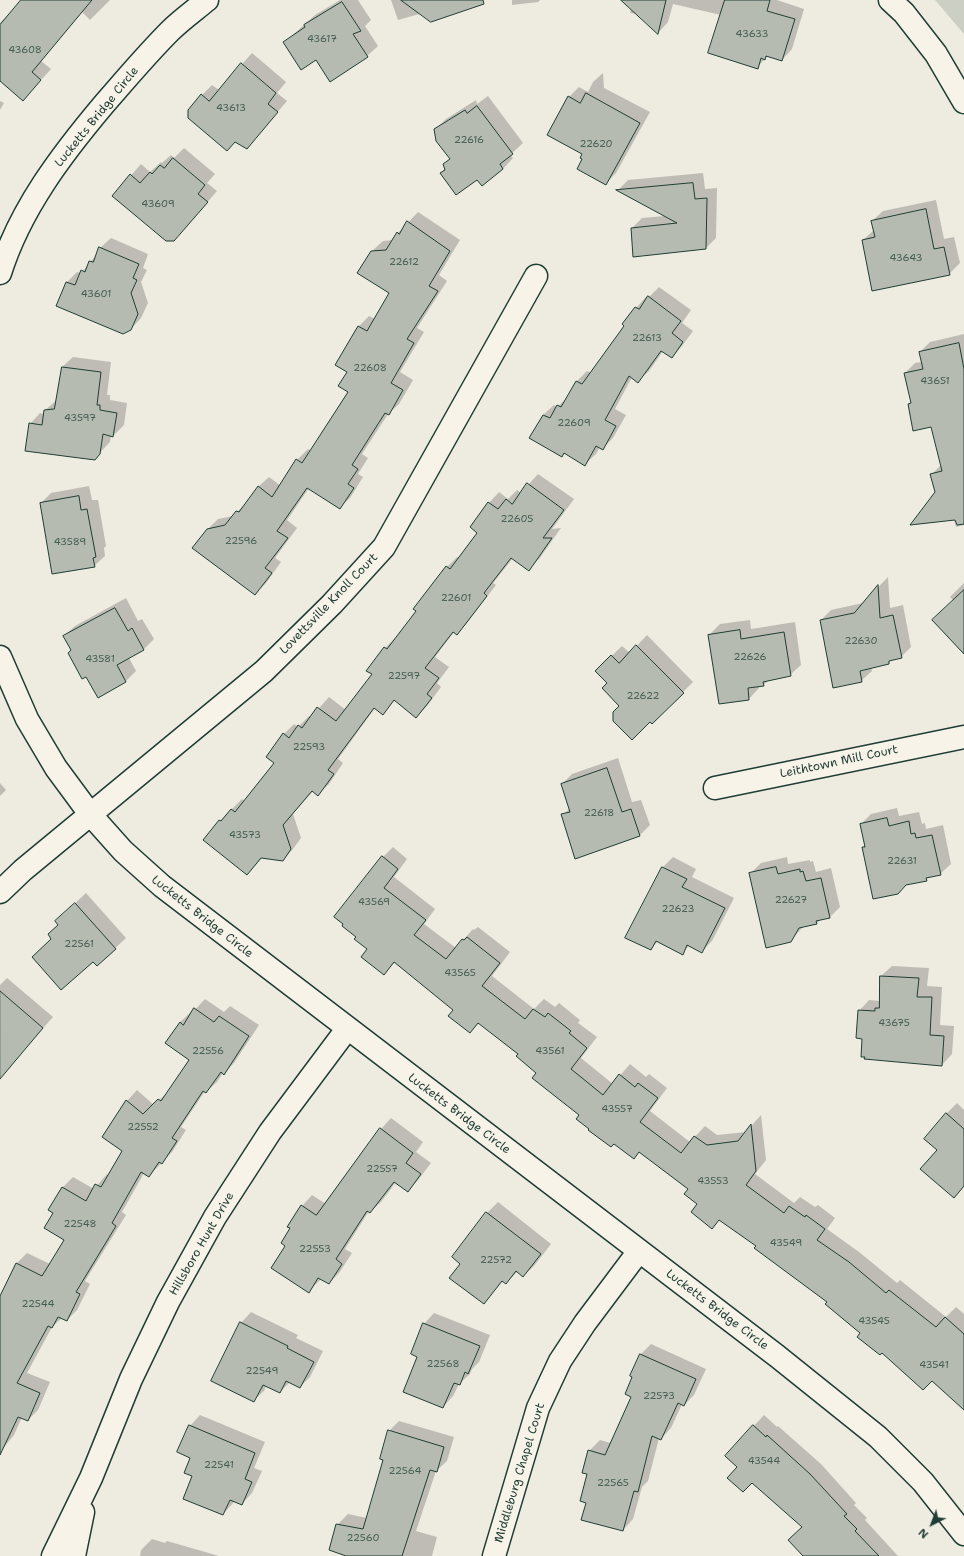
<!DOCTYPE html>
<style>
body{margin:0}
#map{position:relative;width:964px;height:1556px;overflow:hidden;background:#eeece1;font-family:"Shantell Sans",sans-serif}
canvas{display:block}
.north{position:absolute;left:912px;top:1504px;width:40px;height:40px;-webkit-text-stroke:3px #f7f3e8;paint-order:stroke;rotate:222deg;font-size:11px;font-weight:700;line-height:16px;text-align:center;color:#1f3d34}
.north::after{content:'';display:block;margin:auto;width:14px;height:18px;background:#1f3d34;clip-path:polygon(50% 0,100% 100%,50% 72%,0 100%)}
</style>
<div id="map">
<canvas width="964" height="1556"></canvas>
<div class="north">N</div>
</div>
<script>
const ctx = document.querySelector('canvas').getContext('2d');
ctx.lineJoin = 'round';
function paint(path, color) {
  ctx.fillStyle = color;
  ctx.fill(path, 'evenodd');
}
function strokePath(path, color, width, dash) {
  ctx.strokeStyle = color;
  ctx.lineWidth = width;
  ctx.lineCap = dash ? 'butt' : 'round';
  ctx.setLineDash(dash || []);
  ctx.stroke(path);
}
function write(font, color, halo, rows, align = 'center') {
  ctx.font = font + ' "Shantell Sans",sans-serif';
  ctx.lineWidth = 3.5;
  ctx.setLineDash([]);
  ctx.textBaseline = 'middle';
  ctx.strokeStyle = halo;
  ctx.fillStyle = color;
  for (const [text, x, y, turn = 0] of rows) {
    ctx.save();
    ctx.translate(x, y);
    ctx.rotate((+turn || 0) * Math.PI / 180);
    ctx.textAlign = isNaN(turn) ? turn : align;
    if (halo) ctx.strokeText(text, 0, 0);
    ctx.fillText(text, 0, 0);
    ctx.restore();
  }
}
const green = new Path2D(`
 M935,0h29v34z`);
const shadow = new Path2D(`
 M22,0h88l-20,20 -8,-8 -41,49 10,8 -28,31 -23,-20v-57z
 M340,0h18l13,20 -6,6 13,20 -11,10 -50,3 -32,-17 30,-27z
 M391,0h79l-72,20z
 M512,0h28l-2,2 -26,3z
 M633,0h144l27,9 -12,40 -10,11 -14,-5 -11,13 -36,-53 -48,-11 -5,18 -10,11 -20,-19 -8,-1z
 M252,53l34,29 -9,11 10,8 -40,47 -45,-53 10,-10 7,5z
 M603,73l1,15 46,24 -34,61 -10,10 -23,-25 -14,-61 10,-10 9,5 5,-10z
 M488,96l35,47 -13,12 3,3 -10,11 -25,9 -37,-5 5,-5 -2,-3 6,-6 -15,-29 11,-11 30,-19 1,4z
 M0,101l4,2 -4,7z
 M184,148l31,26 -8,9 10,8 -33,38 -71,-33 28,-32 9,8 11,-10 1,1 9,-8 3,3z
 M703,173l2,16 12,-1 -1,50 -10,10 -74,-20 10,-10 23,-2 -47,-26 10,-10z
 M936,200l8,39 10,-2 6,26 -11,11 -86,-34 11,-10 -2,-9 11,-10z
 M418,212l42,28 -21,35 8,6 -30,47 7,4 -24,40 13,8 -14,24 -11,10 -26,40 6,4 -10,16 5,3 -13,21 -11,10 -30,-20 -22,32 10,8 -22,30 6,4 -15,21 -11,11 -48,-64 11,-11 15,-3 15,-15 10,-14 11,-10 12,9 16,-26 11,-11 3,2 38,-59v-21l-12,-6 22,-39 10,-10 6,3 16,-27 -19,-41 11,-10 10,-1 5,-7z
 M111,238l37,16 -5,14 4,2 -6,12 7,21 -7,15 -10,11 -73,-24 9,-23 10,-10 4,1 16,-19 3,-6z
 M659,287l32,23 -9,13 11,8 -11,15 -10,11 -9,-6 -14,20 -11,10 -6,-4 -17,32 11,6 -13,23 -11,11 -2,-2 -4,7 -11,10 -20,-11 -3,3 -31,-18 12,-23 11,-10 3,2 12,-11 8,-15 10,-10 4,2 35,-47 10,-18 10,-11 2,1z
 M964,334v191l-8,2 -2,-7 -18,-28 -4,-18 10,-10 -10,-38 -23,-22 2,-2 -6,-29 10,-10 7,-1 -2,-10 10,-10z
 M73,357l38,5 -4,33h3v5l17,3 -3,22 -11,11 -2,-1 -1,7 -16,17 -64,-35 10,-11 4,1 1,-4 12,-10 5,-33z
 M538,474l36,25 -22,30 9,-1 -22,31 -11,10 -15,-11 -20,25 3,2 -29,38 -10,11 -3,-2 -19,25 14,10 -12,16 4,4 -14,19 -11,11 -21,-17 -12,13 -8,-5 -37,51 5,4 -14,21 -11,10 -5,-3 -20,23 8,24 -8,11 -10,11 -20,-3 -16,17 -27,-53 22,-22 3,2 30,-38 9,-29 10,-10 4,3 11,-11 2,1 18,-20 17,13 27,-36 12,-26 10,-10 1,1 18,-23 33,-49 10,-10 2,1 20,-25 10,-30 10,-11 9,7 9,-9 4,3z
 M89,486l3,14h6l8,46 -2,2 1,8 -11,10 -53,-63 10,-10z
 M888,577l2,31 13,-3 8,42 -10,10 -9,2 -4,4 -17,4 1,4 -11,10 -40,-61 10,-10 32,-7z
 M964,583v70l-11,-53 -3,-3z
 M126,598l12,23 4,-2 12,20 -10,10 -15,9 7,13 -10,10 -28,16 -34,-61 11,-10z
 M750,620l1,9 44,-7 6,43 -11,10 -22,6 -5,4 -4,1v2l-10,11 -30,4 -10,-68 11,-11z
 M647,635l46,47 -41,41 -31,-17 -12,-23 -13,-12 26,-25 8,7z
 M618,758l14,44 9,-2 9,25 -11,11 -76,-21 7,-7 -8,-24 10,-10z
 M0,783l6,7 -6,6z
 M897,808l2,8 20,-4 3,12 3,-1 1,6 17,-4 8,39 -11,10 -10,2 -4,4 -63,-32 2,-2 -4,-22 10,-10z
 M393,847l14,12 -13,18 41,32 -11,15 32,24 17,-19 1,1 4,-3 32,25 -18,24 42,33 10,-10 11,8 4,-4 21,17 -2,3 19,14 -16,21 32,26 17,-20 16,13 3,-3 18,14 -17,23 40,31 15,-16 12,9 29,-3 15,-17 5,45 -11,14 39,29 6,-6 15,10 3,-2 17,13 -8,11 32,23 38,31 3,-3 46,37 10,-10 8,7v91l-32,-25 -71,-47 -33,-31 -71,-56 -37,-27 -8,8 -23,-38 -49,-38 -60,-36 -61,-62 -40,-30 -9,9 -16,-22 -59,-48 -11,12 -15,-26 14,-91z
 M673,857l23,12 -4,8 42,21 -22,43 -10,10 -12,-6 -8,8 -24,-12 -7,8 -24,-11 36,-71z
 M787,857l1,7 22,-4v2l3,-1 3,11 15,-4 9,39 -10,10 -9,2 -4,4 -13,3 -14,15 -40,-67 11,-11z
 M86,893l40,45 -29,27 -4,-5 -41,-22 7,-14 -3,-3z
 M892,966l37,2 -2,18 15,1 -2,38 14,1 -2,28 -10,11 -79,-27 -4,-27 10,-11 11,1 1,-25z
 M7,978l46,39 -48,54 -5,-4v-82z
 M205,999l19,13 6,-6 29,19 -25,38 -10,10h-1l-6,9 -11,10 -1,-1 -24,36 5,3 -14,22 -23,24 -5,-3 -22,39 4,3 -41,66 5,3 -13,26 -10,10 -5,-2 -10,9 -25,46 23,9 -12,28 -10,10 -6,-3 -8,18 -14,17v-154l17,-35 10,-10 23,11 16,-25 -12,-26 8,-25 11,-11 21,12 13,-15 2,2 15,-26 -21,-13 24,-36 10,-11 17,15 16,-15 20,-31 -10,-37 11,-10 1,1z
 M957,1103l7,7v76l-26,-36 8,-36z
 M391,1118l32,24 -7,10 15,11 -13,17 -10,11 -12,-9 -15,20 -11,10 -1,-1 -24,38 7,4 -13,20 -10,10 -8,-4 -12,12 -22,-45 4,-18 -2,-2 13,-20 10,-11 14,9 55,-75z
 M498,1202l53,42 -17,22 -11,10 -5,-5 -12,12 -3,-2 -20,22 -21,-39 -8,-7 33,-44z
 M251,1312l47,23 -2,3 27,13 -13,26 -10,10 -10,-5 -10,10 -14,-6 -2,5 -11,10 -12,-78z
 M434,1313l56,22 -11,27 -7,7 -2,5 -11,10 -6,12 -10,11 -25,-51 6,-32z
 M651,1344l55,25 -12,26 -10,10 -2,-1 -11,24 -10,11 -2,-1 -11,43 -6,6 -9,32 -10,11 -36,-28 2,-51 11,-11 11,3 21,-47 2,-19 -3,-1 10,-22z
 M200,1415l65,27 -11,26 8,3 -10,22 -10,11 -7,-3 -12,13 -29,-39 -4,-49z
 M764,1415l13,12 1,-1 43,38 35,39 -2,2 13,13 -2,2 33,36h-94l-1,-29 -77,-71z
 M399,1421l55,16 -7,24 -11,10 -20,60 21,6 -5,19h-87l-8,-31 11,-11 19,4 17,-59 5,-28z
 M152,1539l13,4 2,-2 52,15h-79l1,-6z`);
const building = new Path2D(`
 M21,0h71l-60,72 9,8 -18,21 -23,-20v-56z
 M401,0h82l1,4 -53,18z
 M621,0h45l-8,34z
 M725,0h45l-3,11 28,8 -13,42 -16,-5 -1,4 -4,-2 -3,11 -50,-16z
 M342,2l19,29 -8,3 15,23 -38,25 -14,-22 -15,10 -18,-28 22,-15 -1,-2z
 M241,63l35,30 -8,11 10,8 -31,37 -12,-7 -8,9 -39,-33v-8l13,-16 8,7z
 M586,93l54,30 -34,62 -29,-16 5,-10 -2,-1 2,-4 -35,-19 21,-39 12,7z
 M477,106l36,48 -13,10 3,5 -21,17 -5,-6 -21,15 -16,-22 5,-3 -2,-6 7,-5 -14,-18 -2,-12 31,-19 2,3z
 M173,158l32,27 -7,9 10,8 -34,39h-8l-54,-45 18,-22 10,9 10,-11 2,2 8,-9 4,3z
 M693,183l2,16 12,-1 -1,51 -73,8 -2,-29 46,-5 -61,-33z
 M926,209l8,40 10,-2 6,28 -78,16 -10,-51 13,-3 -4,-16z
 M407,221l43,30 -21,35 9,5 -31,48 7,4 -23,40 12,7 -14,25 -4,-2 -33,52 6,4 -10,15 6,4 -14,21 -33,-21 -30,43 11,7 -23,30 7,5 -17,22 -63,-47 15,-19 18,-4 11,-14 3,1 19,-26 14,11 24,-38 6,4 46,-71 -10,-6 9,-14 -12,-7 23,-39 9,5 22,-38 -32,-20 14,-22 15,-1 11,-18 2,2z
 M99,247l40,17 -6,14 4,2 -6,13 7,21 -7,16 -8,4 -67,-28 10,-24 9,3 6,-15 4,2 4,-11 4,1z
 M648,296l33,25 -9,12 11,9 -11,16 -11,-7 -23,32 -9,-7 -24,44 11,6 -13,24 -7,-4 -11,20 -21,-13 -2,4 -33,-19 14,-23 7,3 7,-13 4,2 15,-26 6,3 42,-58 -2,-2 13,-17 4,2z
 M959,343l5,26v155l-7,1 -2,-5 -45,5 25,-33 -5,-18 12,-3 -11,-44 -18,4 -5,-27 3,-1 -7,-30 19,-4 -4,-17z
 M62,367l39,5 -4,33h3v5l17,3 -4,24 -10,-3 -3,20 -5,6 -70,-9 4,-28 13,2 2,-15 10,-1z
 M527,483l37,27 -21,28h9l-23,33 -18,-13 -27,35 3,3 -30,39 -4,-3 -28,36 14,10 -12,16 5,4 -16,20 -22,-18 -11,15 -9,-7 -46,62 6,4 -16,22 -6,-5 -29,34 8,24 -8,12 -22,-3 -14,17 -44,-35 16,-20 2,1 10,-12 4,3 39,-49 -8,-6 17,-24 6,5 9,-13 4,3 15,-21 19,14 36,-47 -6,-3 18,-24 3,2 26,-34 3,-4 -3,-2 33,-43 4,3 27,-36 -7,-6 18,-25 10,7 8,-10 6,5z
 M79,496l2,14 6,-1 9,48 -3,1 2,9 -43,7 -12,-71z
 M878,585l2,33 13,-3 9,43 -13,3v3l-29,7 2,11 -29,6 -13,-68 34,-7z
 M964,590v64l-32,-34z
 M115,608l13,23 4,-3 12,22 -27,15 9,17 -28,16 -12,-21 -4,2 -14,-26 3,-3 -8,-14z
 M740,630l1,9 43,-7 7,44 -28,6 1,4 -16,2 1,12 -30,4 -11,-69z
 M636,645l48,48 -32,31 -2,-2 -18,18 -19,-19v-9l6,-6 -17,-18 5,-5 -12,-12 16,-16 8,8z
 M607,768l15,44 9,-3 9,27 -65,23 -14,-45 9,-2 -9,-28z
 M887,818l2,8 20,-5 2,13 4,-1 1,5 16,-3 9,40 -15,3 1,3 -21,4 -8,9 -25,5 -11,-52h3l-5,-23z
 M382,856l16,13 -14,19 42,32 -12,15 32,24 16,-20 2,1 3,-3 33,26 -18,23 43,33 8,-10 12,8 3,-4 23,18 -2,2 18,15 -16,21 32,26 16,-21 16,13 3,-4 20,15 -18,24 41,31 13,-17 13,9 31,-4 13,-17 5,47 -10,14 38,28 5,-7 16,11 1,-2 19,14 -8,11 32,22 37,31 3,-3 47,37 9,-10 19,17v76l-32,-29 -9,9 -41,-37 -2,2 -23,-18 3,-4 -35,-29 2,-2 -73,-54 2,-2 -37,-26 -7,9 -21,-17 6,-8 -13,-10 4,-5 -49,-37 -5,7 -20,-15 -3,3 -23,-17 1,-1 -13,-10 3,-4 -47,-37 4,-5 -20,-17 2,-2 -40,-31 -8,10 -22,-17 5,-6 -59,-48 -10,13 -23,-18 6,-8 -13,-10 2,-2 -14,-11 1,-2 -9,-7z
 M662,867l25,12 -5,8 43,21 -23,45 -15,-8 -4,10 -27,-14 -5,9 -26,-12z
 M776,867l2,7 22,-5v3l3,-1 3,10 15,-3 9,40 -14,3 1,3 -18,4 -8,14 -25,6 -17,-75z
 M75,903l41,46 -19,17 -4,-4 -32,28 -29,-33 19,-18 -3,-5 10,-9 -3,-4z
 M880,976l39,2 -2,19h15l-2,38 14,1 -2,30 -78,-7 1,-2h-4l1,-18 -6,-1 2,-28 17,1v-3h4z
 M0,991l43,37 -43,51z
 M194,1008l20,14 5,-6 30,20 -25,39 -3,-3 -15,21 -3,-2 -31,47 5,3 -15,23 -3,-2 -10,15 -8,-5 -29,51 4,3 -40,66 4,2 -13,27 -9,-4 -6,11 -4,-2 -31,57 23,10 -12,28 -10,-4 -18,38v-159l16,-33 26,13 22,-36 -20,-12 9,-15 -5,-3 14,-23 24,14 9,-17 6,3 21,-36 -20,-14 24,-37 17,14 15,-15 3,2 28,-41 -24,-17 15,-21 3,3z
 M946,1113l18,16v57l-10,12 -34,-29 17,-19 -13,-11z
 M380,1128l33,25 -7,10 15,11 -13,18 -14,-10 -24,31 -3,-2 -31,48 6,5 -13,20 -11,-6 -9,15 -38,-25 14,-22 -4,-3 9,-15 -3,-1 14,-22 15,10z
 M486,1212l55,42 -18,23 -7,-6 -10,13 -4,-3 -18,23 -35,-26 11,-14 -8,-7z
 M240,1322l48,24 -1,2 27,14 -14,26 -14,-7 -6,12 -17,-8 -9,17 -43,-21z
 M423,1323l57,23 -12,28 -3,-2 -5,13 -6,-2 -11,25 -40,-16 14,-35 -6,-3z
 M640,1354l56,25 -12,27 -6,-3 -17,37 -9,-4 -14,56 -4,-1 -11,40 -42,-11 5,-17 -6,-2 7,-27 -5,-1 6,-23 17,5 26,-58 -6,-3 7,-17 -2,-1z
 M189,1425l66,28 -10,26 7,3 -10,23 -12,-5 -7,15 -40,-16 9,-23 -8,-3 6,-15 -13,-6z
 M753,1425l13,12 1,-2 43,39 37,40 -3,2 13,13 -2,2 24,25h-76l-15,-16 14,-13 -50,-44 -9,9 -16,-14 10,-11 -12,-11z
 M388,1430l56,17 -7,25 -7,-2 -28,86h-56l-17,-6 7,-26 27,5 20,-69 -3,-1z`);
const street = new Path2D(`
 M890,0l14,13 32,41 28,48
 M0,273c20,-64 62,-119 105,-170 21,-24 42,-49 65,-72 11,-11 25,-21 37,-31
 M0,657l27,62 29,49 34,46 33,37 39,35 615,470 101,81 45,45 41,52
 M715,788l249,-51
 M0,892l23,-22 241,-199 68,-67 52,-57 152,-271
 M53,1556l38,-78 40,-99 37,-77 47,-85 55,-85 77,-103
 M74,1556l9,-44
 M494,1556l44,-148 22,-47 25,-38 54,-72`);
const numberNames = [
 ["43633",752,34],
 ["43617",322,39],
 ["43608",25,50],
 ["43613",231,108],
 ["22616",469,140],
 ["22620",596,144],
 ["43609",158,204],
 ["43643",906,258],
 ["22612",404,262],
 ["43601",96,294],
 ["22613",647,338],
 ["22608",370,368],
 ["43651",935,381],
 ["43597",80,418],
 ["22609",574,423],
 ["22605",517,519],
 ["22596",241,541],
 ["43589",70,542],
 ["22601",456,598],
 ["22630",861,641],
 ["22626",750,657],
 ["43581",100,659],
 ["22597",404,676],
 ["22622",643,696],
 ["22593",309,747],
 ["22618",599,813],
 ["43573",245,835],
 ["22631",902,861],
 ["22627",791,900],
 ["43569",374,902],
 ["22623",678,909],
 ["22561",79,944],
 ["43565",460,973],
 ["43675",894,1023],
 ["22556",208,1051],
 ["43561",550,1051],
 ["43557",617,1109],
 ["22552",143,1127],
 ["22557",382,1169],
 ["43553",713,1181],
 ["22548",80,1224],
 ["43549",786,1243],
 ["22553",315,1249],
 ["22572",496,1260],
 ["22544",38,1304],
 ["43545",874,1321],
 ["22568",443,1364],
 ["43541",934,1365],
 ["22549",262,1371],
 ["22573",659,1396],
 ["43544",764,1461],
 ["22541",219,1465],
 ["22564",405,1471],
 ["22565",613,1483],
 ["22560",363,1538]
];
const streetNames = [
 ["Lucketts Bridge Circle",97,117,-51],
 ["Lovettsville Knoll Court",329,604,-46],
 ["Leithtown Mill Court",839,762,-12],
 ["Lucketts Bridge Circle",202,917,38],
 ["Lucketts Bridge Circle",459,1114,37],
 ["Hillsboro Hunt Drive",202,1244,-60],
 ["Lucketts Bridge Circle",717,1310,37],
 ["Middleburg Chapel Court",520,1473,-73]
];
paint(green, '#cccfc4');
paint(shadow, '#0003');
paint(building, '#b5bbb0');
strokePath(building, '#1f3d34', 1);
strokePath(street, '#1f3d34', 25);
strokePath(street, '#f7f3e8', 22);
write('10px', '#445c53', null, numberNames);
write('12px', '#1f3d34', '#f7f3e8', streetNames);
</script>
